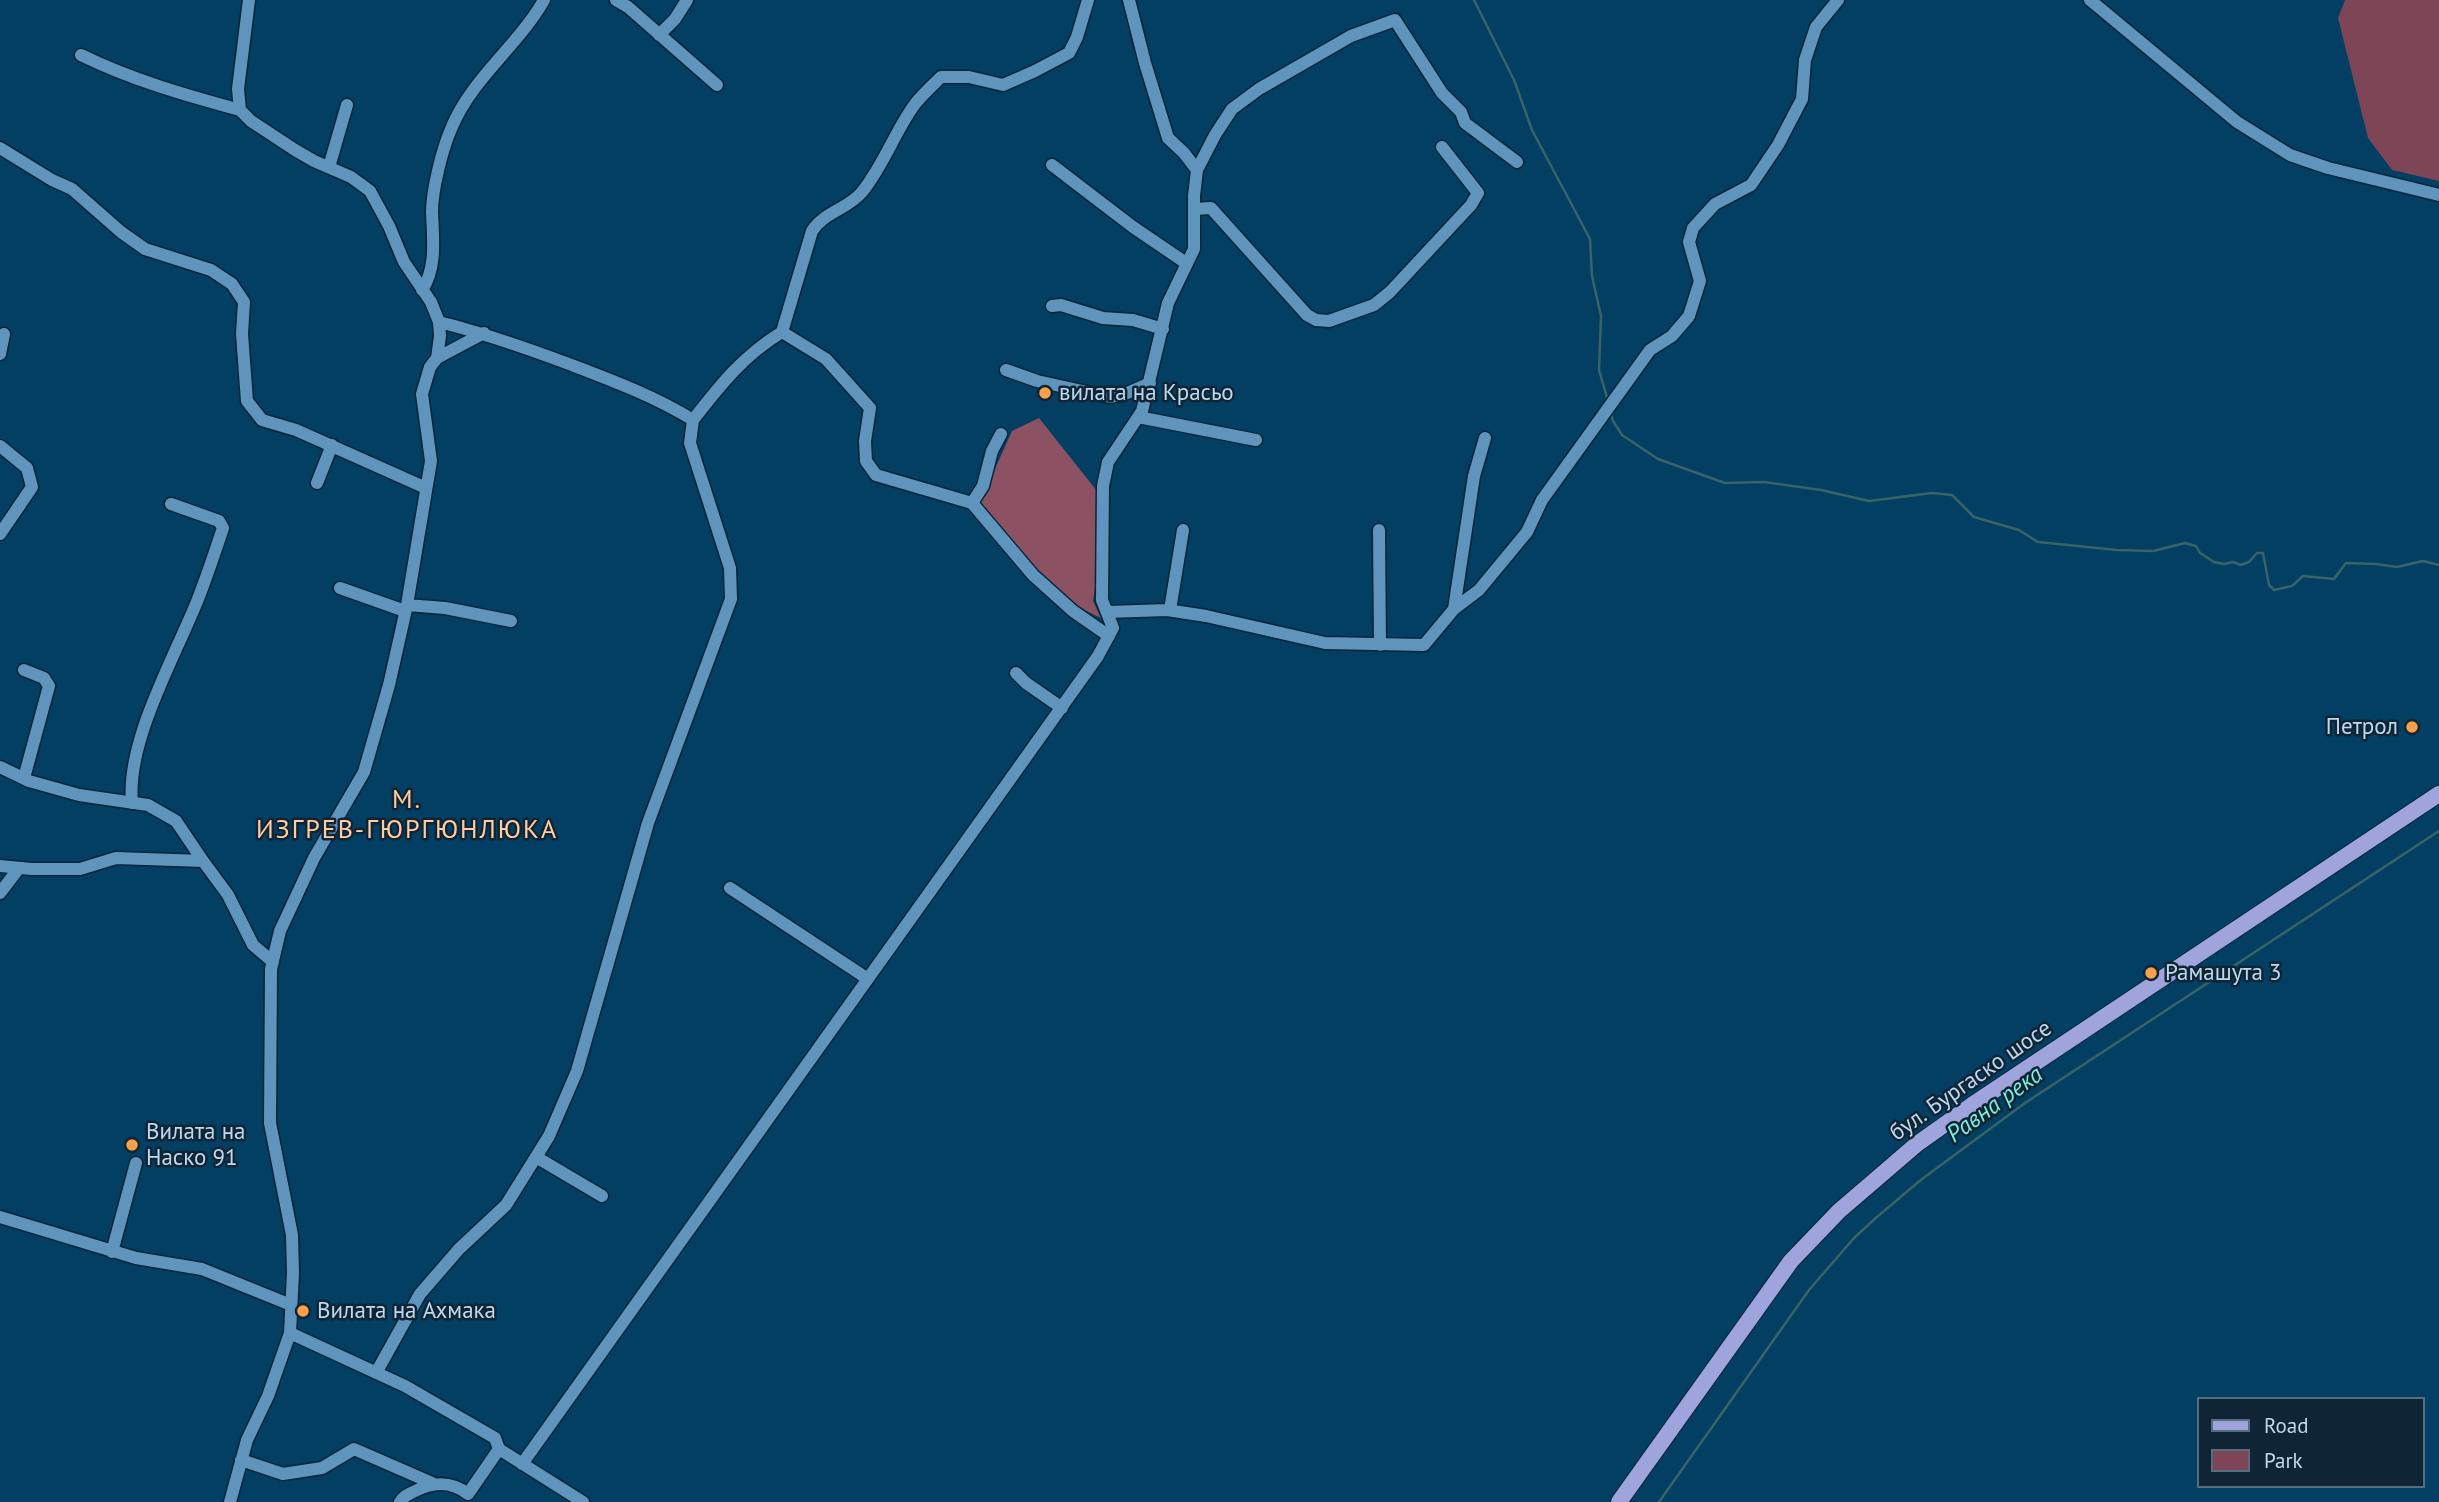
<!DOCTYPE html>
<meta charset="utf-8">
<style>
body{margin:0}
#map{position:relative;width:2439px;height:1502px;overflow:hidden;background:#023f63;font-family:"PT Sans",sans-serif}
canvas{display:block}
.legend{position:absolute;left:2197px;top:1397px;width:228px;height:91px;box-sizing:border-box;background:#0f2535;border:2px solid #556d7f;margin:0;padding:9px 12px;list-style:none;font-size:21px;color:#bed9ee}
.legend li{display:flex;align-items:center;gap:14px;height:35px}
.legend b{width:35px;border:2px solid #556d7f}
</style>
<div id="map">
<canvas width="2439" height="1502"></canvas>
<ul class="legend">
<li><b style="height:9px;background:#9fa4dc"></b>Road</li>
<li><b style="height:19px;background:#7d4555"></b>Park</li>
</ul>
</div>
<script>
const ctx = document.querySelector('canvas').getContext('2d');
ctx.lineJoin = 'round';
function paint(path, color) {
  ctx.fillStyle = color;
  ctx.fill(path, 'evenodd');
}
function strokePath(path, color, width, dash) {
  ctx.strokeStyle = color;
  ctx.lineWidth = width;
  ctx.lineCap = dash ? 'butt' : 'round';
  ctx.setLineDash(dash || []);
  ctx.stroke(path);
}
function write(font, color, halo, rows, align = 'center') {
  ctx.font = font + ' "PT Sans",sans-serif';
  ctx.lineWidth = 5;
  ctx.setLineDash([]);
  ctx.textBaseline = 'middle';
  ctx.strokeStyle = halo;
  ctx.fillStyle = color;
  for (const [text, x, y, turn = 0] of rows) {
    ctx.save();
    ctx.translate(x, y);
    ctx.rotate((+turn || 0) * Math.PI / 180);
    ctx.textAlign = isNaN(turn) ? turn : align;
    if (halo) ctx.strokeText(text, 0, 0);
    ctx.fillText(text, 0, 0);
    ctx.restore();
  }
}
const green = new Path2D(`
 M2345,0h94v181l-47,-11 -24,-32 -30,-120z`);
const forest = new Path2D(`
 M1039,418l58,73 1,76 -5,34 8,17 -25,-12 -38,-33 -58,-71 32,-71z`);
const stream = new Path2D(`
 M1474,0l40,80 18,50 58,109 2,37 9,40 -2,54 9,31
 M1610,411l3,10 9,14 36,24 67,24 39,-1 57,8 48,11 63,-8 20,2 22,22 45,13 19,12 79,8 36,1 32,-8 11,3 4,7 14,9 10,2 9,-2 8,3 8,-3 8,-9h6l6,32 5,5 18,-4 11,-10 31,3 12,-16 30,1 21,3 26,-6 16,4
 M1659,1502l150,-212 45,-52 24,-22 44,-37 103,-76 414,-272`);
const minor = new Path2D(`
 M249,0l-11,89 2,21 11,11 44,29 19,11 37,16 19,14 19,35 15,36 27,40 8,20 1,14 -3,22 -7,9 -8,27 9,67 -24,144 -18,80 -25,87 -50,86 -34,73 -9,38 -1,154 22,112 1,38 -3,60
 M616,0l12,7 89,78
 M2090,0l147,122 53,33 38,13 111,27
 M659,35l16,-16 12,-19
 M81,55c51,25 104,40 159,55
 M0,148l52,32 20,9 49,43 24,17 66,21 21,14 12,18 -2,32 5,67 15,19 34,10 130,58
 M1052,165l81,62 53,36
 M329,167l18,-62
 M1197,170l18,-35 17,-26 27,-20 92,-53 44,-16 47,73 19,19 4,11 52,39
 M1194,209l17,-1 96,107 9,5 13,1 45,-16 16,-13 81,-87 7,-12 -36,-46
 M422,290c15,-22 11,-52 10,-78 0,-22 10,-62 19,-83 20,-50 67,-83 93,-129
 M1052,306l9,-1 42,13 30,2 30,9
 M782,332l44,27 44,49 -5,33 1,20 10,14 96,28 61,72 40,36 36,25
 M0,354l4,-20
 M437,358l47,-25
 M1006,370l31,11 73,16 15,-3 25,-11
 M1138,417l118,23
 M693,420c28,-36 50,-64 89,-88l30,-101c12,-19 36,-22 50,-39 22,-27 33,-61 53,-88 8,-10 17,-18 26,-27h28l34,8 32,-14 34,-18 8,-16 11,-37
 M0,446l27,22 5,19 -32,47
 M317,483l15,-38
 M972,503l11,-17 9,-35 9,-17
 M1379,530l1,115
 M340,588l65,23
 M407,605l38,3 66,13
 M1454,609l20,-133 11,-38
 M1170,610l13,-80
 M1107,612l60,-2 39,6 119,27 99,2 30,-36 25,-19 48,-58 15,-32 108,-150 22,-14 17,-20 11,-35 -11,-39 4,-14 22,-24 36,-19 27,-40 24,-46 3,-39 11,-33 22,-27
 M1016,673l10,10 36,25
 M0,767l29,14 50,14 69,10 28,16 27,40
 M24,778l25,-92 -5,-8 -20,-8
 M132,803c-6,-62 43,-146 66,-204 9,-23 17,-47 25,-71l-4,-7 -48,-17
 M0,866l32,3h48l36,-11 87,3 25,34 25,50 20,17
 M730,888l138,91
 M0,893l19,-25
 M536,1157l66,39
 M0,1217l136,41 66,11 89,36
 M112,1252l24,-89
 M376,1373l44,-79 39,-45 47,-44 43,-69 28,-65 71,-248 83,-224 -1,-31 -40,-125 3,-23c-39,-24 -82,-40 -124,-56 -43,-16 -85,-31 -130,-42
 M241,1460l42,14 39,-6 32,-19 78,34
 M522,1464l576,-808 15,-28 -11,-28 1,-114 5,-24 34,-51 26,-108 26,-54v-53l3,-26 -13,-17 -16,-15 -23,-75 -16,-63
 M230,1502l17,-62 21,-44 22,-63 115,53 90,52 4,11
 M400,1502c4,-6 7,-7 13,-10 19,-10 37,-12 55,2l31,-45 84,53`);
const major = new Path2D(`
 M1619,1502l172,-241 48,-50 78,-67 55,-39 467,-311`);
const markers = [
 [1045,393,7,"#f8a14a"],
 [2412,727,7,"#f8a14a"],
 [2151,973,7,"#f8a14a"],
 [132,1145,7,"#f8a14a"],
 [303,1311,7,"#f8a14a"]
];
const poiNames = [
 ["вилата на Красьо",1059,393],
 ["Петрол",2398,727,"right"],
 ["Рамашута 3",2165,973],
 ["Вилата на",146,1132],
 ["Наско 91",146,1158],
 ["Вилата на Ахмака",317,1311]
];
const streetNames = [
 ["бул. Бургаско шосе",1971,1081,-35]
];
const waterNames = [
 ["Равна река",1995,1105,-36]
];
const quarterNames = [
 ["М.",407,801],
 ["ИЗГРЕВ-ГЮРГЮНЛЮКА",407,831]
];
paint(green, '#7d4555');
paint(forest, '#8c5162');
strokePath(stream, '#3a6365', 2.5);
strokePath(minor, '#082538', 15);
strokePath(major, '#082538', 18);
strokePath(minor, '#5f94bc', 12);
strokePath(major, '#9fa4dc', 16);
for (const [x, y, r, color] of markers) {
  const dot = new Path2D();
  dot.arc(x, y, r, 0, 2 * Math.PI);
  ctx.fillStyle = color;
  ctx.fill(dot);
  strokePath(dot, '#0f2535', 2.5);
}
write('23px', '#bed9ee', '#0f2535', poiNames, 'left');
write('23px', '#bed9ee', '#0f2535', streetNames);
write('italic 24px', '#7bf0de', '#0f2535', waterNames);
ctx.letterSpacing = '2px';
write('26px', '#ffcda1', '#0f2535', quarterNames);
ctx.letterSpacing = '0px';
</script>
